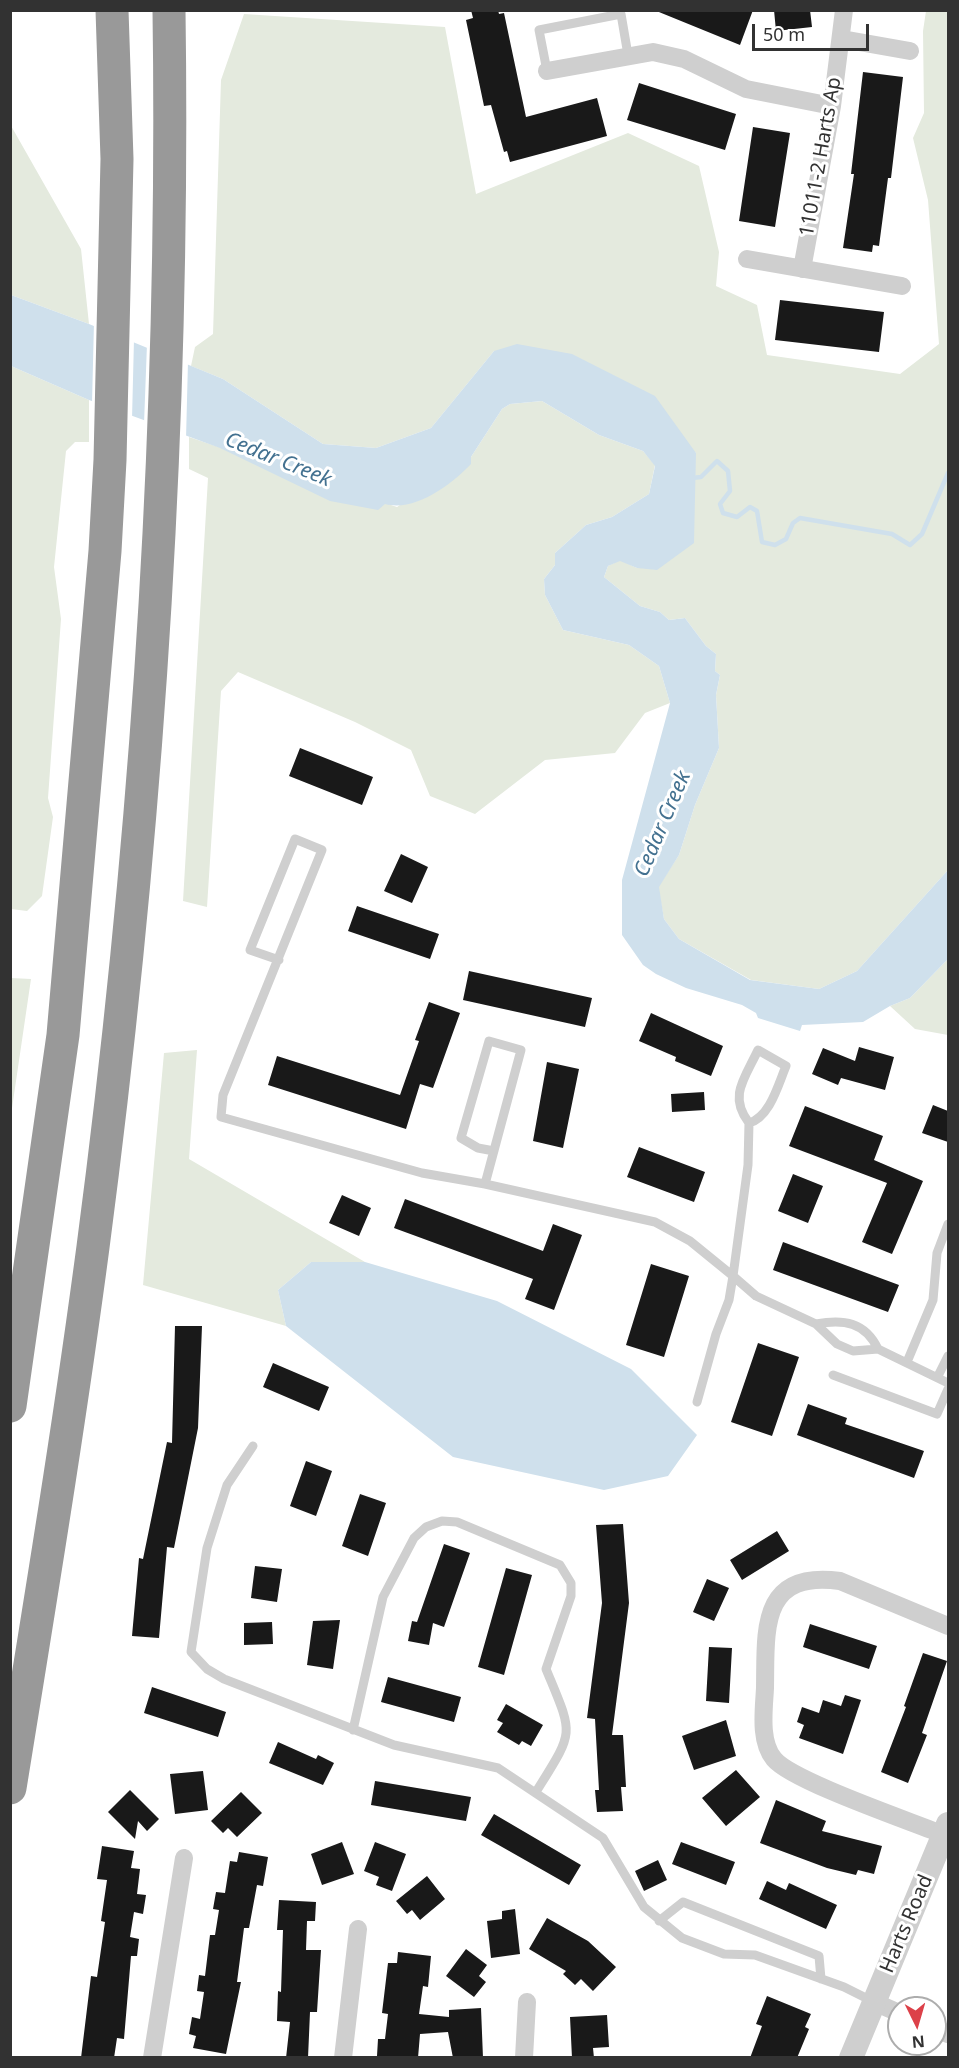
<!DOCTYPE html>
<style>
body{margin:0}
#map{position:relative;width:959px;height:2068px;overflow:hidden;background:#fff;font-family:"Noto Sans",sans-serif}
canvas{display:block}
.frame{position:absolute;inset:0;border:12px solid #323232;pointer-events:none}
.north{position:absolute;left:887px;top:1996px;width:60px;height:60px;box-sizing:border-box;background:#fff;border:2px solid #adadad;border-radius:50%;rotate:175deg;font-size:16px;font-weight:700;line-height:24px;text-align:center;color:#323232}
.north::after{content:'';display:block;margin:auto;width:21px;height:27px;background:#dc4149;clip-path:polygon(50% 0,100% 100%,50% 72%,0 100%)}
.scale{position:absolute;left:752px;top:24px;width:117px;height:27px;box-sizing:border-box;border:3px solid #323232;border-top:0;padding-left:8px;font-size:18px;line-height:21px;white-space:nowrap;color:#323232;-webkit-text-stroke:4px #fff;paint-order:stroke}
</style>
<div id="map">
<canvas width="959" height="2068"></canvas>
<div class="frame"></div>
<div class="north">N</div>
<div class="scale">50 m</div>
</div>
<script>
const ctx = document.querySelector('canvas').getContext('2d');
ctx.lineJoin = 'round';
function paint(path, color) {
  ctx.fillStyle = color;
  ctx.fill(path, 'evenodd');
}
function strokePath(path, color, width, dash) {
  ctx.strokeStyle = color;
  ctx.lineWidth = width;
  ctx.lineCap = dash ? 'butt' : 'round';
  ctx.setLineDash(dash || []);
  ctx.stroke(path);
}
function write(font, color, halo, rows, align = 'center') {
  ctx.font = font + ' "Noto Sans",sans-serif';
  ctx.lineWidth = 6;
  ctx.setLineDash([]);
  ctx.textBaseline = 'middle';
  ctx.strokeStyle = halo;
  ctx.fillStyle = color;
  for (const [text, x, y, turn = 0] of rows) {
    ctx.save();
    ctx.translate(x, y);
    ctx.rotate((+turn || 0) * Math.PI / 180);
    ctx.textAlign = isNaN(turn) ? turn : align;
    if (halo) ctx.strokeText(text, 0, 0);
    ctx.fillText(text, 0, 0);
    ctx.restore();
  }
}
const green = new Path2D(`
 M926,11h22v859l-91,101 -38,18 -68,-9 -72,-41 -15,-20 -6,-32 21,-32 16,-50 24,-57 -3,-53 4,-20 -5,-4 1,-17 -10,-8 -21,-28 -16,2 -9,-8 -20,-6 -36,-29 4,-11 12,-6 17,8 59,-115 -202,-102 -63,77 -55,20 -53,-4 -100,-65 -32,-13 4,-19 18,-13 8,-254 23,-66 201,13 31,167 152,-61 71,33 20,86 -3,34 41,19 10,50 133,19 39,-30 -11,-144 -15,-62 11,-25 -1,-82z
 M10,124l71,125 8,75 -78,-29z
 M11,366l78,34v42h-14l-9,9 -12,116 7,52 -13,179 5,19 -11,79 -15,15 -16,-2z
 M542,401l57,34 44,16 12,14 -6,29 -37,23 -26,8 -31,28v12l-11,14 1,16 18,35 66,15 30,21 11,37 -25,10 -30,40 -70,7 -70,54 -45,-18 -19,-46 -56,-28 -117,-50 -17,19 -14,216 -24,-6 25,-423 -19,-9v-32l208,70 74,-50 31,-48 8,-5z
 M948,959v76l-33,-6 -25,-23 20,-8z
 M11,978l20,1 -20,136 -1,-137z
 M197,1050l-8,109 176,103h-54l-33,28 8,36 -143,-41 21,-232z`);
const water = new Path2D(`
 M11,295l78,29 134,55 100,65 53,4 55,-20 63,-77 23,-7 55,10 83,42 41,57 -2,90 -37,27 -20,-2 -17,-7 -12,5 -4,11 36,29 20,6 9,8 16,-2 21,28 10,8 -1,17 5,4 -4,20 3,53 -24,57 -16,50 -20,32 5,32 15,20 71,41 69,9 38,-18 91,-101v89l-38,39 -20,8 -27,16 -61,3 -2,6 -42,-13 -2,-5 -14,-8 -56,-17 -30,-14 -13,-9 -21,-30v-55l48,-177 -11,-37 -30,-21 -66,-15 -18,-35 -1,-16 11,-14v-12l31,-28 26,-8 37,-23 6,-28 -12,-15 -44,-16 -57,-34 -32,3 -8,5 -31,48v7c-20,21 -56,48 -86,40l-7,6 -48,-9 -110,-53 -131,-48 -78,-34z
 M311,1262h54l132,39 134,68 66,66 -29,41 -64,14 -151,-33 -167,-131 -8,-36z`);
const pier = new Path2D(`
 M94,322l40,17 -2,80 -40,-15z
 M147,344l41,17 -2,78 -42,-15z`);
const stream = new Path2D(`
 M692,478l9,-1 16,-16 11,10 2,20 -10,13 3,9 14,4 13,-10 7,4 5,31 13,3 11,-6 7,-16 7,-5 92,16 18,11 12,-11 26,-61`);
const building = new Path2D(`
 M471,10h27l1,4 5,-1 22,104 71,-19 10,38 -97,26 -3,-11 -3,1 -13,-47 -7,1 -18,-86 7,-2z
 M654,10h99l-13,35z
 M774,10h36l2,17 -36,4z
 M863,72l40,5 -12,101h-3l-9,68 -6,-1 -1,7 -29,-4 11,-74h-3z
 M639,83l97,31 -11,36 -98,-30z
 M753,127l37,6 -15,94 -36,-6z
 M780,300l104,12 -5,40 -104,-12z
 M300,748l73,29 -11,28 -73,-29z
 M401,854l27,13 -16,36 -28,-12z
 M357,906l82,28 -9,25 -82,-28z
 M469,971l123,27 -7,29 -122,-27z
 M429,1002l31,11 -27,75 -13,-4 -14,45 -138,-44 9,-29 123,39 19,-54 -4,-1z
 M651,1013l72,33 -12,30 -36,-15 1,-4 -37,-16z
 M859,1047l35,10 -9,33 -44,-12 -3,7 -26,-11 11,-26 32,13z
 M547,1062l32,7 -16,79 -30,-7z
 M704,1092l1,18 -33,2 -1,-18z
 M933,1105l15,6v31l-26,-9z
 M805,1106l78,30 -9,24 49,21 -31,73 -30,-12 25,-59 -98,-37z
 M639,1147l66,25 -11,30 -67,-25z
 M793,1174l30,12 -15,37 -30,-12z
 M342,1195l29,13 -12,28 -30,-13z
 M405,1199l138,52 10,-27 29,11 -28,75 -29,-11 8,-20 -139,-51z
 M783,1242l116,43 -11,27 -115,-42z
 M651,1264l38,12 -25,81 -38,-12z
 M175,1326h27l-4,102 -24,120 -7,-1 -8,91 -27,-2 7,-78 4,1 24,-117 5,1z
 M758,1343l41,14 -27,79 -41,-14z
 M273,1363l56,24 -10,24 -56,-24z
 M808,1404l39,14 -2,6 79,27 -10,27 -117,-43z
 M306,1461l26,10 -16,45 -26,-10z
 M360,1494l26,9 -18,53 -26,-10z
 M623,1524l6,79 -17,132h11l3,52h-5l2,24 -26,1 -2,-22h4l-4,-71 -8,-1 15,-115 -6,-78z
 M777,1531l12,20 -47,29 -12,-20z
 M444,1544l26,9 -26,74 -11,-4 -4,22 -21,-4 4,-20 5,1z
 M255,1566l27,3 -5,33 -26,-4z
 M506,1568l26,7 -28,100 -26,-8z
 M707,1579l22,9 -15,33 -21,-9z
 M340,1620l-7,49 -26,-4 6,-44z
 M272,1622l1,22 -29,1v-22z
 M810,1624l67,22 -8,23 -66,-22z
 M709,1647l23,1 -3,55 -23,-2z
 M923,1653l24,8 -25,72 5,2 -19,48 -27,-11 25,-65 -2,-1z
 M388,1677l73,20 -7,25 -73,-20z
 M152,1687l74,25 -8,25 -74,-24z
 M845,1695l16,5 -18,54 -44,-16 5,-13 -7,-3 5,-15 17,6 4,-13 18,6z
 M506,1704l37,21 -12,21 -9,-5 -3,4 -22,-13 6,-9 -6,-3z
 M726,1720l10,36 -42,14 -12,-34z
 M278,1742l38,17 2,-4 16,8 -11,22 -54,-22z
 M736,1770l24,27 -34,29 -24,-28z
 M203,1771l5,39 -33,4 -5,-40z
 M375,1781l96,16 -5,24 -95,-16z
 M130,1790l29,29 -12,12 -9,-10 -3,18 -27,-27z
 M241,1792l21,21 -25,24 -9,-9 -5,5 -12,-12z
 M776,1800l50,21 -4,10 60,15 -8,28 -16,-4 -2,5 -29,-7 -67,-25z
 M494,1814l87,51 -12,20 -88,-50z
 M342,1842l12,32 -32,11 -11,-31z
 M375,1842l31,12 -14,37 -16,-6 3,-8 -15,-6z
 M681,1842l54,20 -9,23 -54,-21z
 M102,1846l32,5 -3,17 9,1 -3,25 9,1 -3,19 -9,-2 -4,25 9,2 -2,17h-6l-7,83 -7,-1 -3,20h-33l10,-82 6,1 8,-55 -4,-1 6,-41 -10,-1z
 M239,1852l29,5 -5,29 -6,-1 -8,43h-5l-7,54h4l-15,72 -33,-6 3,-12 -7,-2 3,-17 8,2 4,-27 -7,-1 2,-16 6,1 5,-41h5l4,-25 -6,-1 3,-17 9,1 5,-32 7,1z
 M658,1860l9,20 -23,11 -9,-20z
 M427,1876l18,23 -25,21 -8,-10 -5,4 -11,-13z
 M767,1881l19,9 3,-7 48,22 -11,24 -67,-30z
 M279,1900l37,2 -1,19h-8l-1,29h15l-4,62h-7l-2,46h-22l4,-36 -13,-1 1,-30 3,1 2,-62h-6z
 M515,1909l5,45 -29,4 -4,-37 15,-2v-8z
 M547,1918l41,23 28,26 -23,24 -12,-12 -6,6 -12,-11 3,-3 -37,-22z
 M466,1949l21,16 -8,11 7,6 -12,15 -28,-21z
 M398,1952l33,4 -3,31 -5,-1 -4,28 30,3v-7l32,-2 2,50h-30l-5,-26 -28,2 -2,24 -41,-2 1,-17h7l3,-25 -6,-1 6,-50h9z
 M767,1996l44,18 -6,13 4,2 -12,29h-47l12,-32 -6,-2z
 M607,2015l2,32 -16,1 1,10h-22l-2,-41z`);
const service = new Path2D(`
 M547,71l-8,-41 82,-16 7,41
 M279,960l-29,-10 45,-111 27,11 -99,245 -2,22 201,56 63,11 170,38 35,19 43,35 -4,24 -13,34 -19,68
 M749,1123c-21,-27 -4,-45 9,-73l28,16c-8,19 -16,51 -37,57l-1,42 -15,111 23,20 60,28 21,20 16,7 25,-2 70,34
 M485,1184l36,-134 -32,-9 -28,97 17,10 16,3
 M816,1324c28,-5 49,-2 62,25
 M907,1362l26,-62 4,-47 11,-29
 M833,1375l104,39 11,-25
 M938,1376l10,-20
 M253,1446l-26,39 -20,63 -16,104 16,17 17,10 170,66 104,23 105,70 41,69 38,31 42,16 31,1 89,32 28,14
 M353,1730l30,-133 31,-59 12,-11 16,-6 15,1 103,43 11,18v13l-25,73c28,68 29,60 -10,123
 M659,1921l24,-19 136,54 2,23`);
const minor = new Path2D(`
 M842,39l68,12
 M547,71l106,-19 31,7 62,30 86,17
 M747,259l155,27
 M802,269l30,-163 12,-96
 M944,1835c-34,-14 -152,-54 -170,-76 -15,-18 -10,-50 -9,-71 1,-57 -6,-118 75,-107l108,45
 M874,2002l25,11
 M935,2028l13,6
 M152,2058l32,-200
 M343,2058l15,-129
 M524,2058l3,-56`);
const tertiary = new Path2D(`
 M851,2058l97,-234`);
const motorway = new Path2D(`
 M10,1406l53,-371 42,-484 5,-91 7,-301 -5,-149
 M10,1788c29,-180 59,-360 83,-541 54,-410 82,-823 76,-1237`);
const streetNames = [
 ["11011-2 Harts Ap",821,157,-80],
 ["Harts Road",907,1924,-67]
];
const waterNames = [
 ["Cedar Creek",278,460,22],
 ["Cedar Creek",663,824,-67]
];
paint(green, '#e4eade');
paint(water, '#cfe0ec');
paint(pier, '#fff');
strokePath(stream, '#cfe0ec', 4.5);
paint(building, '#191919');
strokePath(service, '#cfcfcf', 9);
strokePath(minor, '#cfcfcf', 18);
strokePath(tertiary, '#cfcfcf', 24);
strokePath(motorway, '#999', 33);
write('20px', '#323232', '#fff', streetNames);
write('italic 21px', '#437190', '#fff', waterNames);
</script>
